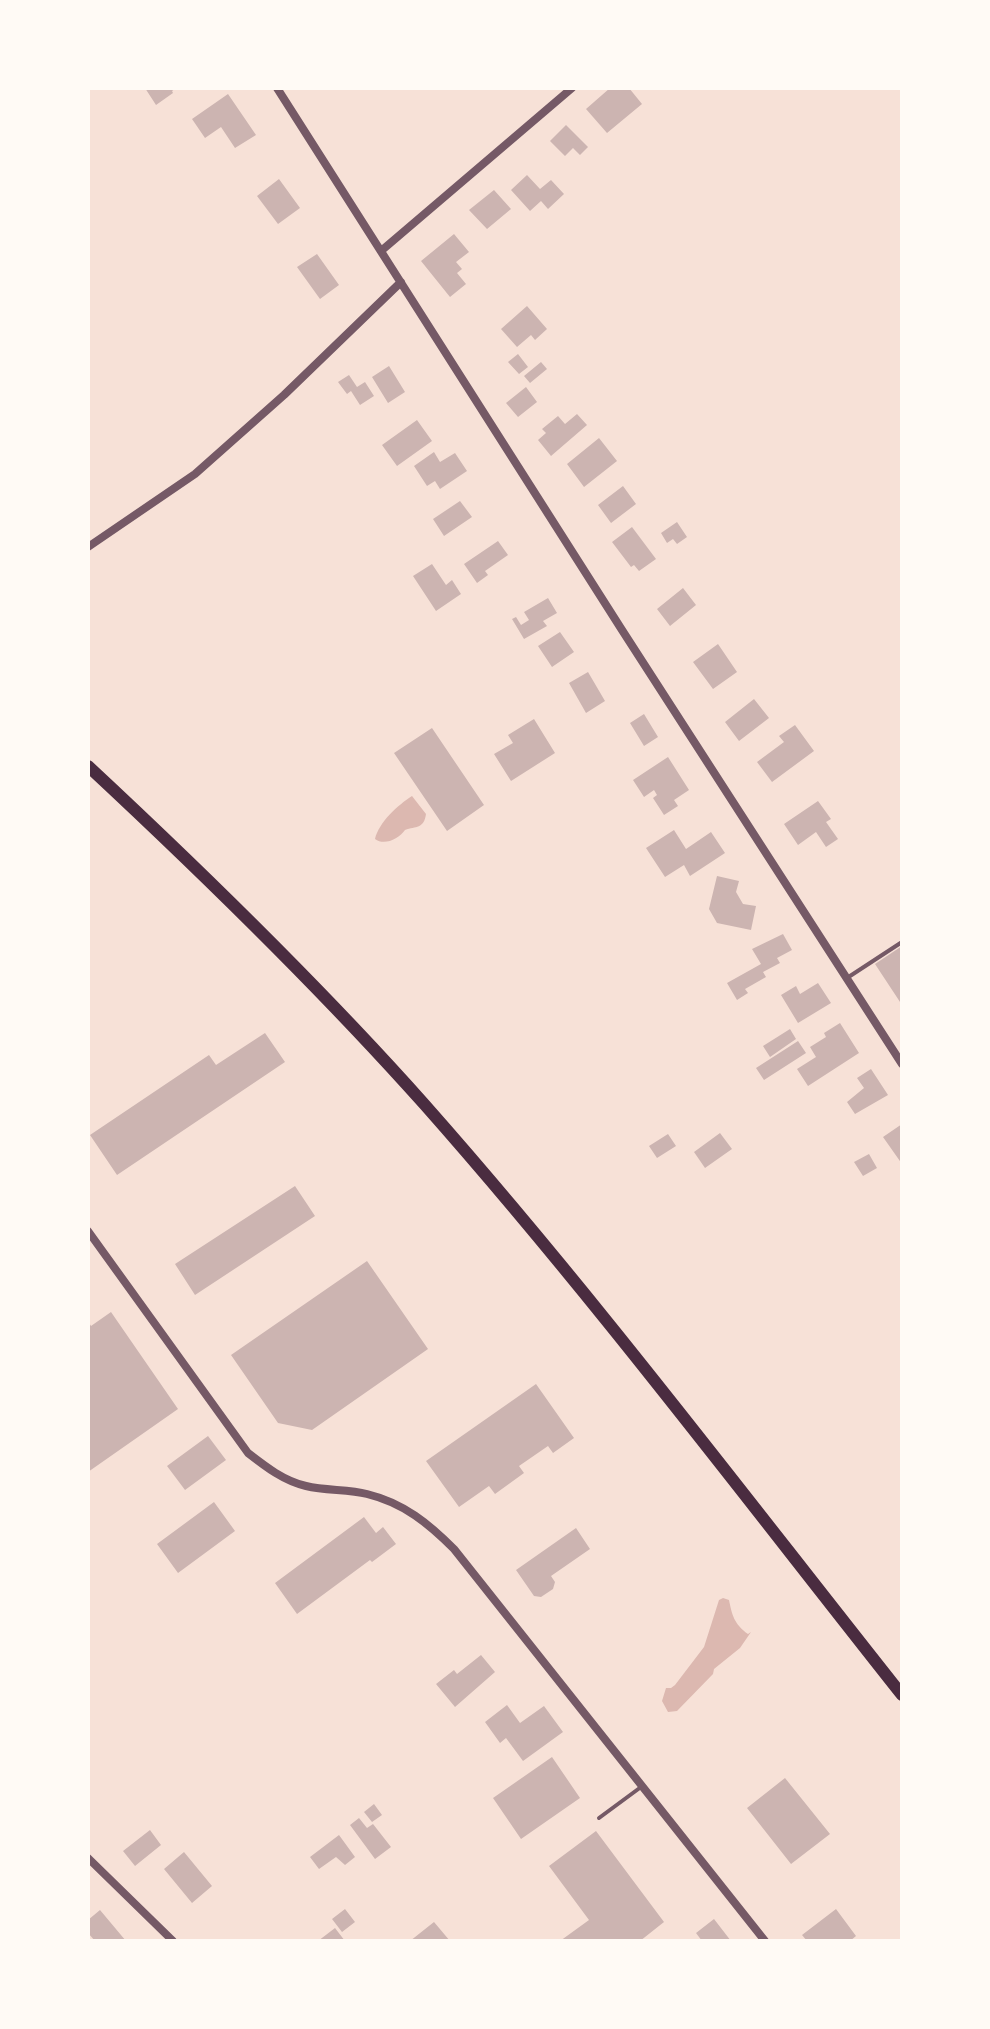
<!DOCTYPE html>
<style>
body{margin:0}
#map{position:relative;width:990px;height:2029px;overflow:hidden;background:#f7e1d7;font-family:"Playfair Display",serif}
canvas{display:block}
.frame{position:absolute;inset:0;border:90px solid #fffaf5;pointer-events:none}
</style>
<div id="map">
<canvas width="990" height="2029"></canvas>
<div class="frame"></div>
</div>
<script>
const ctx = document.querySelector('canvas').getContext('2d');
ctx.lineJoin = 'round';
function paint(path, color) {
  ctx.fillStyle = color;
  ctx.fill(path, 'evenodd');
}
function strokePath(path, color, width, dash) {
  ctx.strokeStyle = color;
  ctx.lineWidth = width;
  ctx.lineCap = dash ? 'butt' : 'round';
  ctx.setLineDash(dash || []);
  ctx.stroke(path);
}
const water = new Path2D(`
 M412,796l14,18c-2,15 -10,12 -21,16 -6,9 -21,16 -30,9 4,-17 23,-34 37,-43z
 M723,1598l6,2c3,15 5,24 19,34l3,-2 -11,16 -26,21 -1,5 -36,37 -9,1 -6,-11 4,-13h5l4,-3 29,-38 15,-47z`);
const building = new Path2D(`
 M145,88h31l-4,3 1,2 -17,12z
 M610,88h19l13,16 -35,29 -21,-24z
 M228,94l28,41 -21,13 -14,-21 -16,11 -13,-19z
 M566,125l22,22 -8,8 -7,-7 -8,8 -15,-15z
 M527,175l13,14 11,-9 13,14 -16,15 -7,-8 -11,10 -19,-21z
 M279,179l21,29 -22,16 -21,-28z
 M494,190l17,19 -24,20 -18,-19z
 M454,234l15,18 -13,10 6,7 -5,4 9,11 -16,13 -29,-36z
 M317,254l22,31 -19,14 -23,-32z
 M527,306l20,23 -12,11 -4,-5 -14,12 -16,-18z
 M518,354l10,13 -9,7 -11,-12z
 M541,362l6,7 -17,14 -6,-7z
 M389,366l16,26 -17,11 -16,-26z
 M349,375l8,12 8,-5 9,14 -14,9 -9,-14 -4,3 -9,-12z
 M526,387l11,15 -19,15 -12,-14z
 M577,414l10,11 -36,31 -13,-16 8,-7 -4,-4 16,-13 7,8z
 M417,420l15,21 -35,25 -15,-21z
 M599,438l18,23 -33,26 -17,-23z
 M434,452l6,10 15,-9 12,18 -27,18 -5,-8 -8,5 -13,-20z
 M623,486l13,18 -25,19 -13,-18z
 M460,501l12,16 -28,19 -11,-17z
 M677,522l10,15 -10,7 -4,-5 -6,4 -6,-10z
 M632,527l24,32 -17,12 -5,-6 -3,2 -19,-25z
 M498,541l10,14 -23,16 3,4 -11,8 -13,-19z
 M432,564l14,21 6,-5 9,14 -25,17 -23,-35z
 M683,588l13,17 -26,21 -13,-17z
 M548,598l9,15 -14,8 4,5 -23,13 -12,-20 4,-2 5,8 8,-5 -5,-8z
 M560,632l14,20 -22,15 -14,-21z
 M718,644l19,28 -24,17 -20,-27z
 M588,672l17,29 -19,12 -17,-30z
 M754,699l15,19 -30,23 -14,-19z
 M644,714l14,23 -14,9 -14,-23z
 M534,719l21,34 -44,28 -17,-27 19,-11 -5,-8z
 M795,725l19,26 -42,31 -15,-20 27,-20 -5,-6z
 M432,728l52,77 -37,26 -53,-78z
 M668,757l21,33 -15,10 4,6 -14,9 -11,-17 4,-3 -3,-5 -10,7 -11,-17z
 M818,801l13,18 -5,3 12,17 -12,8 -10,-15 -18,13 -14,-21z
 M674,830l12,19 25,-17 14,21 -35,23 -6,-11 -19,12 -19,-29z
 M717,876l22,5 -3,11 7,12 13,2 -5,24 -34,-7 -8,-14z
 M783,934l9,16 -15,8 3,5 -17,9 3,5 -21,12 3,4 -11,7 -10,-17 34,-19 -9,-15z
 M902,946v59l-27,-41z
 M818,983l13,20 -33,20 -17,-28 15,-9 4,8z
 M840,1023l19,30 -51,33 -11,-17 19,-12 -6,-10 16,-10 -2,-4z
 M790,1029l6,10 -26,18 -7,-11z
 M265,1033l20,29 -168,113 -27,-40 119,-80 7,10z
 M798,1041l8,12 -42,27 -8,-12z
 M871,1069l17,26 -33,19 -8,-12 17,-14 -7,-10z
 M902,1124v40l-19,-27z
 M720,1133l12,16 -27,19 -11,-16z
 M668,1134l8,12 -19,12 -8,-12z
 M869,1154l8,14 -14,8 -9,-14z
 M295,1186l20,30 -120,79 -20,-31z
 M367,1261l61,88 -116,81 -34,-7 -47,-68z
 M111,1312l67,97 -90,63v-151l3,5z
 M536,1384l38,54 -21,15 -5,-7 -29,20 5,7 -29,21 -6,-8 -30,21 -33,-46z
 M208,1436l18,24 -41,30 -18,-24z
 M214,1502l21,29 -57,42 -21,-29z
 M364,1517l12,16 7,-6 13,17 -24,18 -2,-2 -73,54 -22,-31z
 M576,1528l14,21 -39,27 4,6 -2,7 -12,8 -7,-1 -18,-26z
 M481,1655l14,17 -40,35 -19,-23 18,-14 3,4z
 M507,1705l13,18 24,-17 19,26 -40,29 -17,-23 -6,5 -15,-21z
 M552,1757l28,41 -59,41 -28,-41z
 M785,1778l45,56 -39,30 -44,-56z
 M374,1804l8,11 -10,7 -8,-10z
 M359,1818l8,10 6,-4 18,23 -16,12 -25,-34z
 M150,1830l11,15 -26,21 -12,-15z
 M596,1831l68,91 -24,19h-80l29,-21 -40,-54z
 M339,1835l16,22 -10,8 -9,-8 -17,12 -9,-12z
 M184,1852l28,34 -20,17 -28,-34z
 M345,1909l10,13 -13,10 -10,-13z
 M836,1909l20,27 -6,5h-43l-5,-6z
 M100,1910l26,31h-31l-7,-8v-13z
 M714,1919l17,22h-29l-6,-8z
 M434,1922l16,19h-40z
 M335,1928l10,13h-27z`);
const service = new Path2D(`
 M847,978l55,-36
 M599,1818l42,-31`);
const minor = new Path2D(`
 M277,88l345,542 280,434
 M381,251l191,-163
 M88,547l107,-73 89,-79 117,-113
 M88,1231l160,222c18,14 36,28 58,33 20,5 42,3 61,8 37,9 62,30 87,55l311,392
 M88,1858l85,83`);
const primary = new Path2D(`
 M88,766c117,109 231,220 337,339 168,190 320,392 477,590`);
paint(water, '#dcb8b0');
paint(building, '#ccb4b1');
strokePath(service, '#755966', 4);
strokePath(minor, '#755966', 8);
strokePath(primary, '#4a2c40', 12);
</script>
